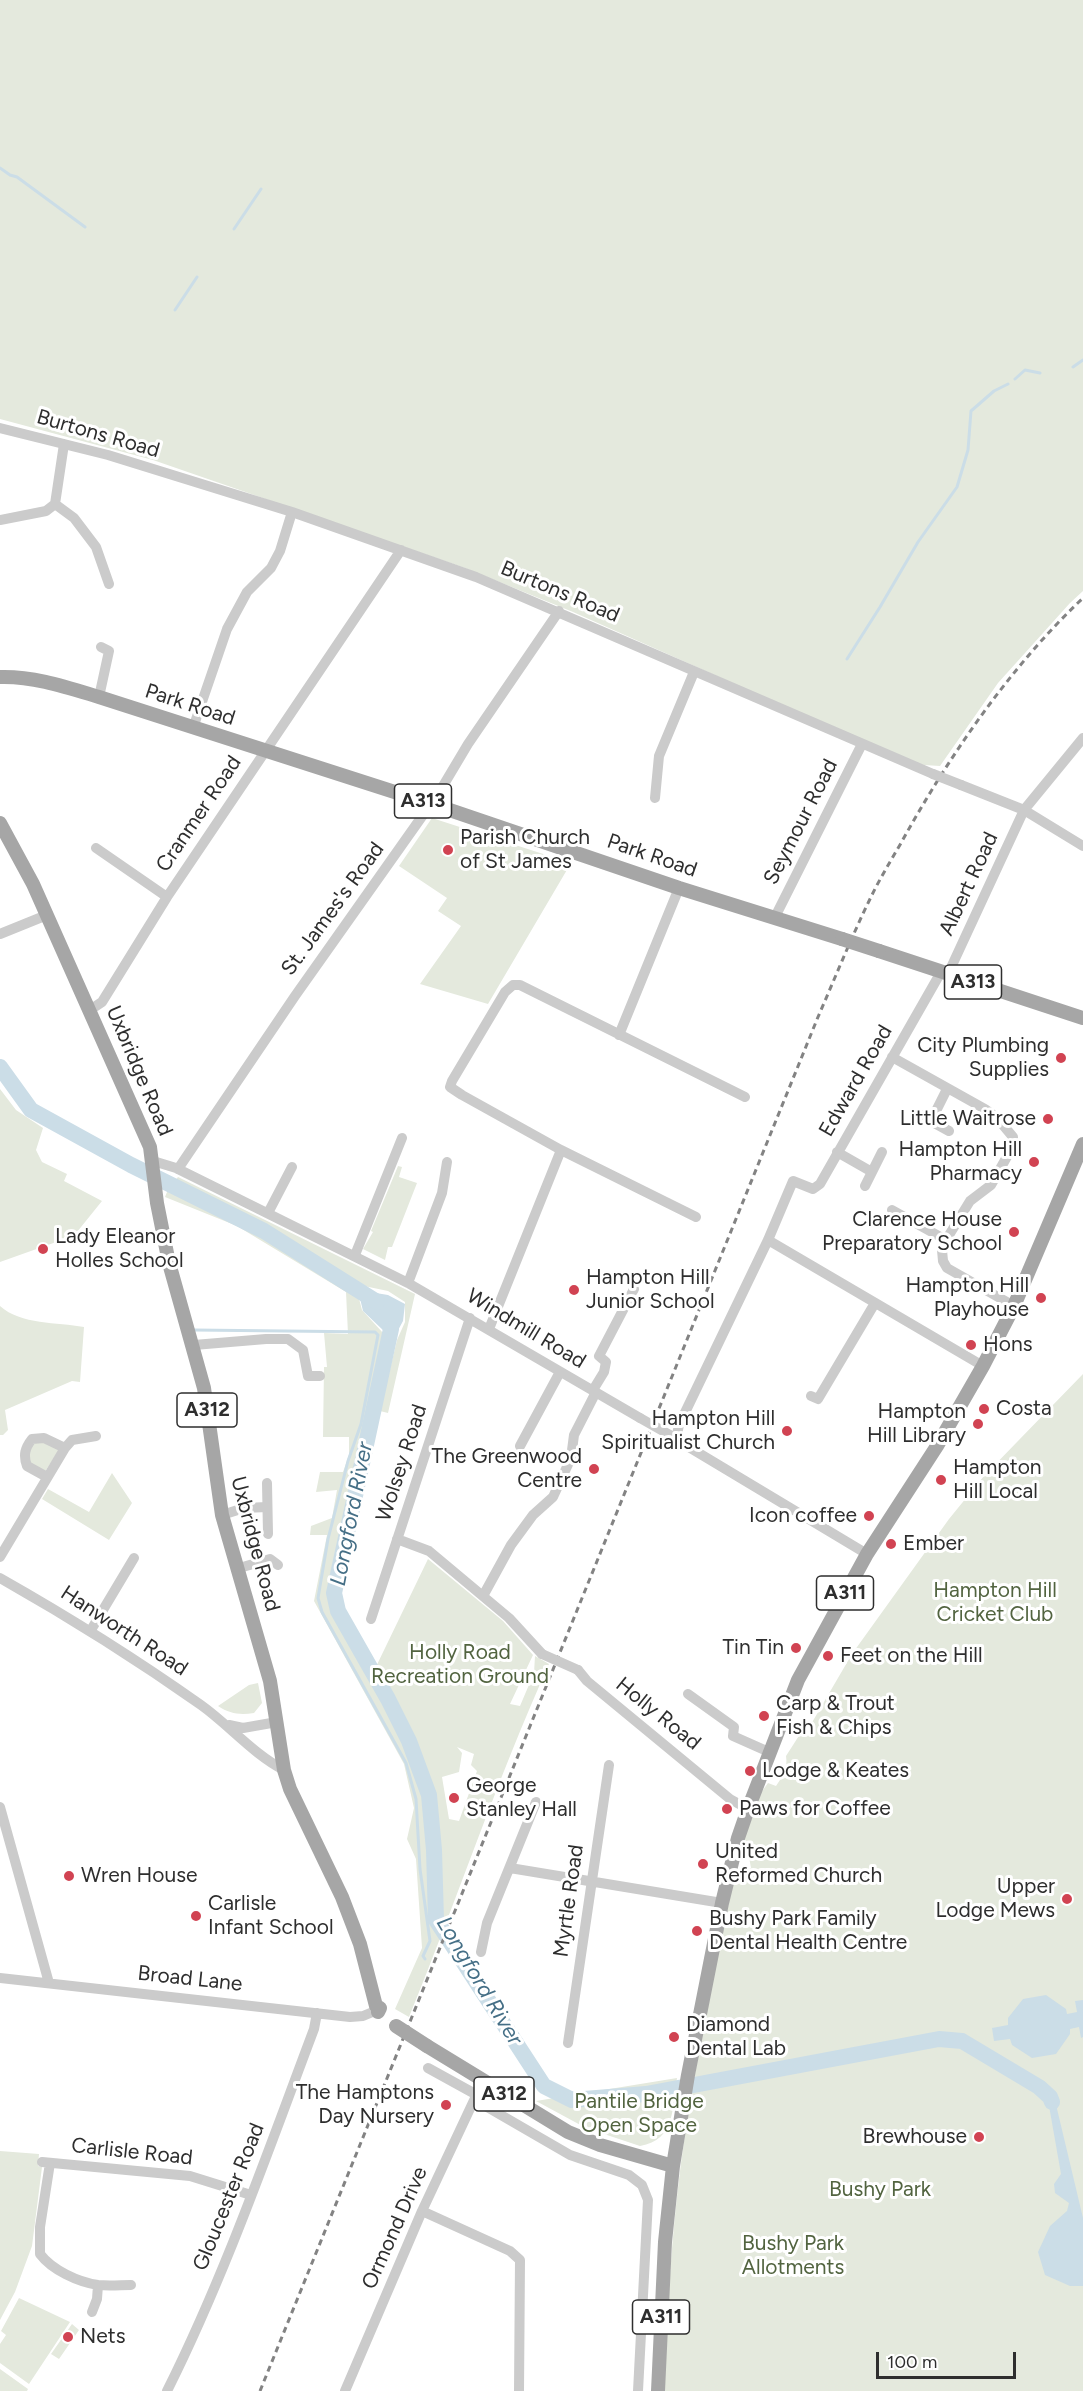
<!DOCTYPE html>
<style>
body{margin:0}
#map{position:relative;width:1083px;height:2391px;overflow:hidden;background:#fff;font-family:Figtree,sans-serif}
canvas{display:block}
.scale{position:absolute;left:876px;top:2352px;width:140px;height:27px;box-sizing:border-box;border:3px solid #2e2e2e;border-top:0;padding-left:8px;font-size:18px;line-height:21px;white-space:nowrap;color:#2e2e2e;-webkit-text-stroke:4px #fff;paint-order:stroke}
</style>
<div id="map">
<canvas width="1083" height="2391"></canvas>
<div class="scale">100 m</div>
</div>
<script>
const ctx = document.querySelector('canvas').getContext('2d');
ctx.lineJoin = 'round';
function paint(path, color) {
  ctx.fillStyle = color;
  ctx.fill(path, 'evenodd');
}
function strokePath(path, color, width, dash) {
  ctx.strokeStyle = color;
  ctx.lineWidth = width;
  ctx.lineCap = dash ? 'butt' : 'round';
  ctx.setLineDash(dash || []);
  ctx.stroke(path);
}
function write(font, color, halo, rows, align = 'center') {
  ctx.font = font + ' Figtree,sans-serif';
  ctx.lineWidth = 6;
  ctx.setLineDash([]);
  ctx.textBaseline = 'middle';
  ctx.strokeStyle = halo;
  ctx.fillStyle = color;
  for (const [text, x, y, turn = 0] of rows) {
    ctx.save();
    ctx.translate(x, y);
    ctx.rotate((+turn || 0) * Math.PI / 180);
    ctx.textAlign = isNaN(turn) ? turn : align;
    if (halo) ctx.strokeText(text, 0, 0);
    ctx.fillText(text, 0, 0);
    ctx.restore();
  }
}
const green = new Path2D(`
 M0,0h1083v591l-13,12 -72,80 -58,83 -16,-1 -34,-12 -317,-141 -108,-44 -312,-108 -153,-41z
 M432,818l139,45 -83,141 -68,-20 41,-58 -23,-15 9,-13 -48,-32z
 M0,1089l16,21 27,18 -7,22 6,12 25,12 -3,7 38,20 -25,31 -18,9 -59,21z
 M398,1166l4,1 -3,10 18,6 -25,64h-4l-3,13 -22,-11 10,-17 -2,-1z
 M178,1177l237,117 -27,119 -8,-2 17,-71 8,-18v-20l-17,-11 -24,-5 -100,-59 -90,-45z
 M169,1187l93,46 95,58 5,19 21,23 6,17 -22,79 2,15 -10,17 -21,98 3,11 -7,7 -3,29 41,69 56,-116 75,62 30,34 -23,49 10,2 14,-33 1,-17 14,8c-52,115 -92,236 -140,353l-14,-8 27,-61 -6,-89 -9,-20 7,-31 -10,-44 -90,-163 13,-66h-17l1,-9 21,-8 5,-28 -21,2 4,-20h23l6,-17v-18h-26l1,-70h3l-3,-34 24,1 -2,-42 -109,-66 -72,-29zM457,1747l17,7 -3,11 6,6 -18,50 -10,-2 -7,-42 17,-5 3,-19z
 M0,1306c21,19 57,16 84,21l-4,55 -8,-1 -67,29 3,20 -5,5h-3z
 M1083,1374v1017h-419c3,-76 7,-152 17,-228 13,-98 35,-195 54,-292l16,-3 -2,-11 -10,-7 18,-52 11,-15 8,3c7,-10 12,-18 10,-30l16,-25h5l45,-77 97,-135 35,-43z
 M44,1442l15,8 -15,23 -14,-10 -1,-15 6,-5z
 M112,1473l20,30 -23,37 -67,-41 6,-10 41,23z
 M258,1683l4,20 -8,10c-14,2 -24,1 -36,-7l31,-21z
 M677,2078c-5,29 -1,62 -37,68l-54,-18 -50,-27z
 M0,2151l39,3 -1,12 4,1 -10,79 -17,46 -15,28z
 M19,2298l51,24 -41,62 -29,-21v-19l6,-9 -5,-4z
 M72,2324l7,6 -20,29 -8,-5z
 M0,2369l28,20 -1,2h-27z`);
const water = new Path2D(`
 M358,1290l30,5 17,9 -2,17 -15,28 -3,-17 -22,-21z
 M1046,1995l20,14 1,5 10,-2 -2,-11 8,-1v37l-2,1 -2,-11 -9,2v5l-14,20 -24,4 -20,-13 -2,-6 -16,2 -2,-13 16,-3v-7l15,-19z
 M1044,2085l9,7 30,126v68h-13l-25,-11 -7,-23 12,-26 17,-15 2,-8 -14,-10 -1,-9 7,-10 -13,-74 -14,-8z`);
const stream = new Path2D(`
 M0,168l10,7 7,2 68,50
 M234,229l27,-40
 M175,310l22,-33
 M1073,367l10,-7
 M1015,379l10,-9 15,3
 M847,659l33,-52 38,-65 39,-55 11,-37 3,-39 23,-20 14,-7
 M194,1330l181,2 3,3 -17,89 -13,37 -20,78 -10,59 4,14 84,151 10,36 4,70 10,72 -7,15 2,3`);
const river = new Path2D(`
 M0,1067l31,43 100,55 133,66 113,71
 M391,1329l-57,264 4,18 50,88 21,42 20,54 5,55 2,70 108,166 28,14 74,-6 293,-55 23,2 77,46 11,10 2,5`);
const minor = new Path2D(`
 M0,428l108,27 184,57 184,65 457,197
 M55,504l19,14 22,29 13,37
 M0,520l46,-9 9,-7 9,-60
 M99,697l10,-46 -8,-4
 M193,728l34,-99 20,-37 24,-24 9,-17 12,-39
 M961,785l63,25 59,36
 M655,798l4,-42 35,-84
 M96,848l71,49
 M775,917l87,-173
 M0,934l47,-19
 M948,974l76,-164 59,-72
 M90,1010l12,-8 65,-105 234,-347
 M619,1035l60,-147
 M892,1057l93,52 7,5
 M920,1115l29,16
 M931,1121l16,-32
 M1003,1125l10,12v9l-22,39 -21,16 -24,39 -4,10 1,11 4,7 67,38
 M837,1152l35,20
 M153,1161l23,7 232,115 232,135
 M178,1169l117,-173 145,-205 28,-47 91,-133
 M865,1186l17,-34
 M892,1210l54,30
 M268,1213l24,-46
 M696,1217l-135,-67 -99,-55 -12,-8 2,-6 53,-89 8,-7h7l225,112
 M768,1240l215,126
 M355,1255l47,-117
 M408,1283l34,-90 5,-31
 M489,1329l72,-179
 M194,1345l72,-6h22l15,11 5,26h12
 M593,1390l11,-18 2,-10 -7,-6 35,-67
 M811,1396l7,3 57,-96
 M672,1437l195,117
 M676,1439l3,-14 89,-185 25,-59 20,8 7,-5 121,-212
 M520,1446l40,-74
 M47,1477l-20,-11c-4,-11 -2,-18 5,-27l12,-1 21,10
 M267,1483l1,51
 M222,1515l22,-7 23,-1
 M397,1539l32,12 80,67 33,36
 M0,1557l65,-109 7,-8 24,-4
 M236,1569l34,-10 8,6
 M0,1578c69,39 136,81 201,127 28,20 52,49 83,65
 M483,1596l28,-51 22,-30 20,-18 18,-39 3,-23 22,-43
 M371,1619l99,-301
 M91,1630l43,-72
 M578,1670l9,11 143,118 18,10
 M688,1694l46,33 -1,9 36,16
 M229,1725l14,3 34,-6
 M0,1807l49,176
 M510,1868l212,35
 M481,1952l6,-29 49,-121
 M0,1978l350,39 13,-1 12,-5
 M568,2043l41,-278
 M428,2068l49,27
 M475,2100l95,55 59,20 13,10 6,15 -10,191
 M42,2162l148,14 61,19
 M50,2163l-10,64v27c12,16 38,28 58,31 11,1 23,0 33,0
 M422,2211l88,40 10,9 -1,131
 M92,2312l5,-13 1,-14
 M167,2391c58,-116 101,-240 147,-362l3,-16
 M345,2391l77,-180 61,-130`);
const major = new Path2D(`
 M0,677c34,-1 66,10 99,20l333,107 247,84 163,51
 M0,823l33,61 117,263 7,56 12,60 35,125 18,127 48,166 14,89 6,19 52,108 18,47 16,62 4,2 -2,4
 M879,951l204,67
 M427,2046l141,86 32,13 73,21
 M658,2391l7,-149 8,-76 15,-91 34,-172 16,-65 10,-29 50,-129 69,-126 70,-108 46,-80 31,-60 69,-162`);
const rail = new Path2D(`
 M260,2391l558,-1374c17,-39 33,-79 52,-118 9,-19 20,-37 31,-56 48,-87 109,-176 182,-245`);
const minorBridge = new Path2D(`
 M933,774l28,11
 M640,1418l30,17
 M542,1654l36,16`);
const majorBridge = new Path2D(`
 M842,939l37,12
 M396,2026l31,20`);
const markers = [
 [448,850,6,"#d14352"],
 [1061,1058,6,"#d14352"],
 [1048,1119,6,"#d14352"],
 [1034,1162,6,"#d14352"],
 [1014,1232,6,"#d14352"],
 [43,1249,6,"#d14352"],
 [574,1290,6,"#d14352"],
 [1041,1298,6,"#d14352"],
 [971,1345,6,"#d14352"],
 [984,1409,6,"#d14352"],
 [978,1424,6,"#d14352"],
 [787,1431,6,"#d14352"],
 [594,1469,6,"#d14352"],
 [941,1480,6,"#d14352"],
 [869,1516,6,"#d14352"],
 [891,1544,6,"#d14352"],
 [796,1648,6,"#d14352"],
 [828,1656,6,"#d14352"],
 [764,1716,6,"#d14352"],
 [750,1771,6,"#d14352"],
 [454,1798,6,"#d14352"],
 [727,1809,6,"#d14352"],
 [703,1864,6,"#d14352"],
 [69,1876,6,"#d14352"],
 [1067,1899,6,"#d14352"],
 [196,1916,6,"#d14352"],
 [697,1931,6,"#d14352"],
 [674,2037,6,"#d14352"],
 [446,2105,6,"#d14352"],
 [979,2137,6,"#d14352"],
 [68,2337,6,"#d14352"]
];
const shields = [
 [423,801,57],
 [973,982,57],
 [207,1410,60],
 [845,1593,57],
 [504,2094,60],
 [661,2317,57]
];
const shieldNames = [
 ["A313",423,801],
 ["A313",973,982],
 ["A312",207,1410],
 ["A311",845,1593],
 ["A312",504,2094],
 ["A311",661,2317]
];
const streetNames = [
 ["Burtons Road",98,434,16],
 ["Burtons Road",560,592,23],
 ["Park Road",190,705,18],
 ["Cranmer Road",199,814,-56],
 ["Seymour Road",801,822,-63],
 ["Park Road",652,856,19],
 ["Albert Road",969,884,-65],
 ["St. James's Road",333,909,-54],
 ["Uxbridge Road",139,1071,67],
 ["Edward Road",856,1081,-60],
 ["Windmill Road",526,1329,31],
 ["Wolsey Road",402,1463,-72],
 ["Uxbridge Road",255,1544,75],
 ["Hanworth Road",124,1631,33],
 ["Holly Road",658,1714,39],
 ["Myrtle Road",569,1901,-82],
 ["Broad Lane",190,1979,6],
 ["Carlisle Road",132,2152,6],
 ["Gloucester Road",229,2197,-68],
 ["Ormond Drive",395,2228,-66]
];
const poiNames = [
 ["Parish Church",460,838],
 ["of St James",460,862],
 ["City Plumbing",1049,1046,"right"],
 ["Supplies",1049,1070,"right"],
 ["Little Waitrose",1036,1119,"right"],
 ["Hampton Hill",1022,1150,"right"],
 ["Pharmacy",1022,1174,"right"],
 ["Clarence House",1002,1220,"right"],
 ["Preparatory School",1002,1244,"right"],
 ["Lady Eleanor",55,1237],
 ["Holles School",55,1261],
 ["Hampton Hill",586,1278],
 ["Junior School",586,1302],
 ["Hampton Hill",1029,1286,"right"],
 ["Playhouse",1029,1310,"right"],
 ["Hons",983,1345],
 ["Costa",996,1409],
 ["Hampton",966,1412,"right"],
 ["Hill Library",966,1436,"right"],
 ["Hampton Hill",775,1419,"right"],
 ["Spiritualist Church",775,1443,"right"],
 ["The Greenwood",582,1457,"right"],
 ["Centre",582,1481,"right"],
 ["Hampton",953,1468],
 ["Hill Local",953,1492],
 ["Icon coffee",857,1516,"right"],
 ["Ember",903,1544],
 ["Tin Tin",784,1648,"right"],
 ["Feet on the Hill",840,1656],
 ["Carp & Trout",776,1704],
 ["Fish & Chips",776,1728],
 ["Lodge & Keates",762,1771],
 ["George",466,1786],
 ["Stanley Hall",466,1810],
 ["Paws for Coffee",739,1809],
 ["United",715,1852],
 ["Reformed Church",715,1876],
 ["Wren House",81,1876],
 ["Upper",1055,1887,"right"],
 ["Lodge Mews",1055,1911,"right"],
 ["Carlisle",208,1904],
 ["Infant School",208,1928],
 ["Bushy Park Family",709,1919],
 ["Dental Health Centre",709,1943],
 ["Diamond",686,2025],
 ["Dental Lab",686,2049],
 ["The Hamptons",434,2093,"right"],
 ["Day Nursery",434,2117,"right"],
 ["Brewhouse",967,2137,"right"],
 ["Nets",80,2337]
];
const parkNames = [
 ["Hampton Hill",995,1591],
 ["Cricket Club",995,1615],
 ["Holly Road",460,1653],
 ["Recreation Ground",460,1677],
 ["Pantile Bridge",639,2102],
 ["Open Space",639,2126],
 ["Bushy Park",880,2190],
 ["Bushy Park",793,2244],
 ["Allotments",793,2268]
];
const waterNames = [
 ["Longford River",352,1514,-79],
 ["Longford River",479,1981,59]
];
paint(green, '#e4e9dd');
paint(water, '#cbdde7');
strokePath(stream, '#cbdde7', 3);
strokePath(river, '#cbdde7', 16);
strokePath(minor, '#cbcbcb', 10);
strokePath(major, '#a6a6a6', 14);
strokePath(rail, '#838383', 3, [6, 4.5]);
strokePath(minorBridge, '#cbcbcb', 10);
strokePath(majorBridge, '#a6a6a6', 14);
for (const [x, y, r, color] of markers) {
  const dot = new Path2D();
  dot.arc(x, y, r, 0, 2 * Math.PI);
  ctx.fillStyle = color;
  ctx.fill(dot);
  strokePath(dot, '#fff', 2);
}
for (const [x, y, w] of shields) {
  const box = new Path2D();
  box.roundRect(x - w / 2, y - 17, w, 34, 4.5);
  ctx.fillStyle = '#fff';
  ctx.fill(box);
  strokePath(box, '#2e2e2e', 1.5);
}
write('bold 20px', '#2e2e2e', null, shieldNames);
write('21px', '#2e2e2e', '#fff', streetNames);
write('21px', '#2e2e2e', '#fff', poiNames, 'left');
write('21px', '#526440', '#fff', parkNames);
write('italic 22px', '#456f86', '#fff', waterNames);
</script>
